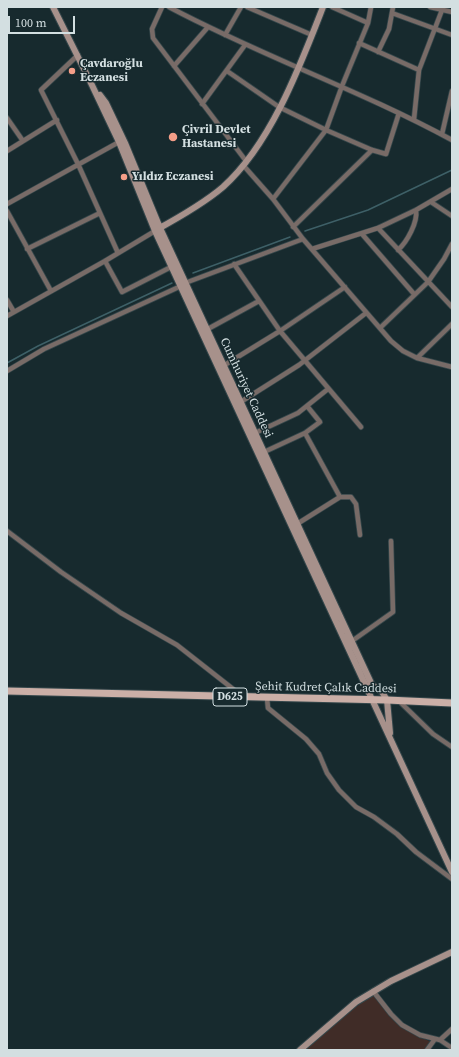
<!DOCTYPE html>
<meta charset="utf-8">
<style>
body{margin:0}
#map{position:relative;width:459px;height:1057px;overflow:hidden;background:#172a2e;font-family:"Source Serif 4",serif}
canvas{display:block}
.frame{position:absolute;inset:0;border:8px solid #d3dfe1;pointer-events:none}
.scale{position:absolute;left:8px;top:16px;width:67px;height:18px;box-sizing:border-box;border:2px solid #d3dfe1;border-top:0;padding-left:5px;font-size:12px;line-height:14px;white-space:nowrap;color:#d3dfe1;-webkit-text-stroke:3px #172a2e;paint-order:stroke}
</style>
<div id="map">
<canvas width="459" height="1057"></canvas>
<div class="frame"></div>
<div class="scale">100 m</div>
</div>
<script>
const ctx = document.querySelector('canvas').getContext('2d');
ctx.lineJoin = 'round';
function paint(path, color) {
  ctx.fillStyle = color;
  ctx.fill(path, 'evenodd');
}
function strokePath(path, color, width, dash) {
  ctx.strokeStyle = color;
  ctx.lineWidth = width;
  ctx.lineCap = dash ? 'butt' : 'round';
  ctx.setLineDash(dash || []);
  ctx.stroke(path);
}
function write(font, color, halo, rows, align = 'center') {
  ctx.font = font + ' "Source Serif 4",serif';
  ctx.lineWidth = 3;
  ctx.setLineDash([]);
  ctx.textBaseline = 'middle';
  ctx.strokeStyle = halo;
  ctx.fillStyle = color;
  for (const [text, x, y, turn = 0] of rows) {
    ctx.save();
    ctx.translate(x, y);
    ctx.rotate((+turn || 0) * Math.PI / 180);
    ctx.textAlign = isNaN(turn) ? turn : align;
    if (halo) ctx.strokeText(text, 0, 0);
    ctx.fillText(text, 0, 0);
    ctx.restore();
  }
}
const green = new Path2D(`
 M374,992l22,26 21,17 14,7 -6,8h-121l41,-37z`);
const stream = new Path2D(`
 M305,231l63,-21 84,-40
 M193,273l97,-36
 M7,363l31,-17 134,-63`);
const street = new Path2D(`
 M162,7l-10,22 1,9 93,123
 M169,7c92,49 191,83 283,133
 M247,7l65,28
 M332,7l36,16
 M430,7l22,5
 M392,13l60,22
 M225,35l16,-28
 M359,43l60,27
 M378,52l11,-23 4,-22
 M78,55l-37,35 37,74 40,89
 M174,66l34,-39
 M227,71l52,36 47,23 46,20 14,4 13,-41
 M202,104l43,-59
 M7,118l16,23
 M414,119l5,-49 23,-60
 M442,134l10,-43
 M7,151l50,-31
 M243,165l30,34 30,40 88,102 12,10 14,7 35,-34
 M273,199l53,-69 16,-44 26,-63 3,-16
 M431,202l21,14
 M7,204l112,-62
 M7,211l44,80
 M293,227l79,-77
 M378,228l74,79
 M362,234l52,60
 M27,249l73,-36
 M312,249l66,-21 38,-18 36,-21
 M398,250c9,-8 20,-28 18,-40
 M105,261l17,31 49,-25
 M234,264l46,67 81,96
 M185,283l118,-44
 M7,300l7,12
 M7,316l98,-55 50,-30
 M380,328l48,-46 16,-23 8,-15
 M206,330l53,-29
 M417,358l35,9
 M223,366l57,-35 65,-44
 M7,371l37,-22 137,-63
 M239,403l60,-38 67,-52
 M255,433l43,-20 30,-24
 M305,433l35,64
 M264,452l41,-19 15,-11 -13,-16
 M297,524l43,-27h11l5,7 4,31
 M7,531l54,41 60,41 56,32 65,51
 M352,641l41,-29 -2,-71
 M267,698l1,10 38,31 13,15 8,19 12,17 17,17 18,10 23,17 19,18 36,27
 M399,701l34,33 19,13
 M373,991l18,23 11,11 18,10 20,5 12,8
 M440,1040l12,-11
 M427,1050l8,-11`);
const secondary = new Path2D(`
 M53,7l37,74 29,61 36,89 297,641
 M100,95l6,8 19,40 35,85 212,457 10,7 5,8 3,33
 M156,230c22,-12 47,-26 67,-43 48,-43 77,-121 100,-180
 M300,1050l56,-48 35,-21 61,-29`);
const primary = new Path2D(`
 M7,691l380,9 65,3`);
const markers = [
 [72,71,4,"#f49e88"],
 [173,137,5,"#f49e88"],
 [124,177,4,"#f49e88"]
];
const shields = [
 [230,697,34]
];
const shieldNames = [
 ["D625",230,697]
];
const poiNames = [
 ["Çavdaroğlu",80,64],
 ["Eczanesi",80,78],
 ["Çivril Devlet",182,130],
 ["Hastanesi",182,144],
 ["Yıldız Eczanesi",132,177]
];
const streetNames = [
 ["Cumhuriyet Caddesi",246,388,65],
 ["Şehit Kudret Çalık Caddesi",326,688,1]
];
paint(green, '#402c27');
strokePath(stream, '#3e6067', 1.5);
strokePath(street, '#35474b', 6);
strokePath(secondary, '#35474b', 8);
strokePath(primary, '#35474b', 9);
strokePath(street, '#786b67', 4.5);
strokePath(secondary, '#a7918b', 6);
strokePath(primary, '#cbafa7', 7);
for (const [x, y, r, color] of markers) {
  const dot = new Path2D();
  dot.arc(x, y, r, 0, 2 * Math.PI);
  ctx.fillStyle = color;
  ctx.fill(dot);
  strokePath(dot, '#172a2e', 1.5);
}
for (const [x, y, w] of shields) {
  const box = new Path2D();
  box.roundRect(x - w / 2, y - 9, w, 18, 3);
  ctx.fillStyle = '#172a2e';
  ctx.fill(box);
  strokePath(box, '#d3dfe1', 1);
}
write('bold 11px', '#d3dfe1', null, shieldNames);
write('bold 12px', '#d3dfe1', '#172a2e', poiNames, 'left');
write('12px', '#d3dfe1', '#172a2e', streetNames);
</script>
